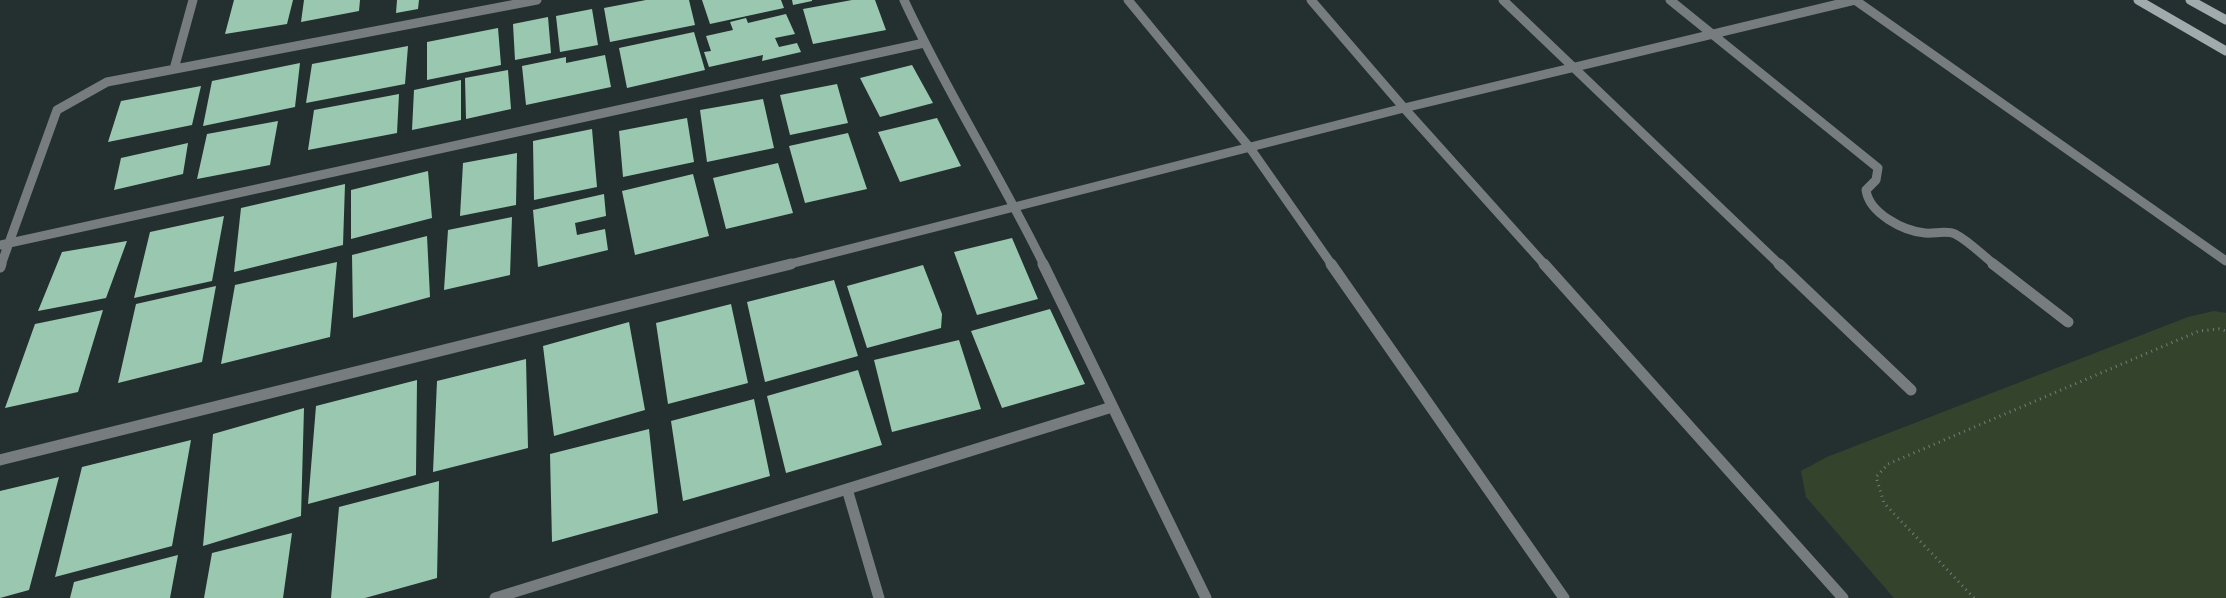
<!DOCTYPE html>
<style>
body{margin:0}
canvas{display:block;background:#23302f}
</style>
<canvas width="2226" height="598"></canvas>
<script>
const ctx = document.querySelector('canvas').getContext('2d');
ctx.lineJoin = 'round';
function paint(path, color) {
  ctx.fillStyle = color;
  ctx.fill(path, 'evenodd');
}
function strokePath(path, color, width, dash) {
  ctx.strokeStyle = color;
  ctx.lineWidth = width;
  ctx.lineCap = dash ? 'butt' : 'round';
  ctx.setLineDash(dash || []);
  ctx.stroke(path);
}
const green = new Path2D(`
 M2214,311l12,2v285h-332l-88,-101 -5,-26 26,-14 361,-140z`);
const building = new Path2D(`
 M234,0h59l-6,24 -62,10z
 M304,0h56l-1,11 -58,11z
 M397,0h22l-1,9 -22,4z
 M646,0h43l6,25 -85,17 -6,-34z
 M702,0h79l3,8 -74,16z
 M792,0h20v1l-19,4z
 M852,0h23l11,30 -73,14 -10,-35z
 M592,9l6,36 -38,7 -4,-36z
 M786,14l9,20 -20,4 4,9 18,-4 4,9 -39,9 1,-6 -54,12 -5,-15 7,-1 -5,-15 27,-6 -3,-8 16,-4 2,5z
 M548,17l3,36 -36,7 -2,-36z
 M498,28l3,37 -74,15v-38z
 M694,32l11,38 -78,18 -8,-40z
 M408,46l-3,38 -99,19 6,-39z
 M605,55l6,32 -85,18 -4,-39 44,-9v6z
 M300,63l-5,44 -92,19 9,-45z
 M912,65l21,38 -53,14 -20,-39z
 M508,70l3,39 -45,10 -1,-41z
 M461,80v40l-49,10 2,-40z
 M837,84l11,39 -58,12 -10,-40z
 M201,86l-9,39 -84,17 13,-41z
 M399,94l-2,39 -89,17 6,-40z
 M763,99l11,49 -67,14 -7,-52z
 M687,118l7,44 -71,15 -4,-46z
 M937,118l24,48 -61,16 -22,-50z
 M278,121l-8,44 -73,14 10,-45z
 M592,129l5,58 -63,13 -1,-59z
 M848,133l19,56 -62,14 -16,-57z
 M188,143l-5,31 -69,16 7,-32z
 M517,153l-1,52 -56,11 3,-53z
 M778,163l15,50 -67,16 -13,-51z
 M428,171l4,47 -81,21v-49z
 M693,174l16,62 -74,19 -13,-64z
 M345,184l-2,61 -109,27 7,-64z
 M604,194l2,22 -31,7 2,12 28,-6 3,21 -70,17 -5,-57z
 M224,216l-12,65 -78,17 16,-66z
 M512,217l-2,58 -66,15 4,-60z
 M427,236l3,61 -77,21 -1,-63z
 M1012,238l26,61 -61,16 -23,-63z
 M127,241l-21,57 -68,13 24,-59z
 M337,262l-7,75 -109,27 14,-79z
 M923,265l19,49 -1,14 -74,20 -20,-62z
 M834,280l24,76 -93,26 -18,-80z
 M216,286l-14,76 -84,21 18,-79z
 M731,304l17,79 -80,21 -12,-81z
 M1050,309l35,75 -83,24 -31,-77z
 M103,310l-25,82 -73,16 30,-84z
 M629,322l16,88 -91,26 -11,-90z
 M959,340l22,69 -89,23 -18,-72z
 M526,359l2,89 -95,24 4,-91z
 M858,370l24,75 -96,28 -19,-77z
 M417,380l-1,95 -108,29 8,-98z
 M754,399l16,77 -87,25 -12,-80z
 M304,408l-3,108 -98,30 10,-112z
 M649,429l9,84 -106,29 -2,-88z
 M191,440l-19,106 -117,31 27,-110z
 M59,477l-30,113 -29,8v-107z
 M439,481l-2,97 -72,20h-34l8,-91z
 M292,533l-9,65h-79l8,-45z
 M178,555l-8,43h-100l4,-16z`);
const path = new Path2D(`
 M1974,598l-90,-95 -8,-26 12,-13 311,-133 20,-2 7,2`);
const minorFar1 = new Path2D(`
 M1128,0l122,148 82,117
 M1311,0l93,108 141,157
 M1503,0l277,265
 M1670,0l208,168 -2,12 -10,10c3,23 37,41 59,43 9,1 22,-3 30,1 14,7 27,21 40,31
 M1855,0l371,261
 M174,69l19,-69
 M0,245l924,-202
 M1,265l56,-155 50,-28 430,-82
 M786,265l618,-157 451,-108`);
const minor = new Path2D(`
 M1331,264l233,334
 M1544,264l299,334
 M1779,264l132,126
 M1993,264l75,58
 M0,267l1,-3
 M0,460l791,-196
 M847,489l32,109
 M495,598l617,-191`);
const tertiaryFar1 = new Path2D(`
 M904,0c42,91 96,175 140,265`);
const tertiary = new Path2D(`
 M1043,264l163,334`);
const secondary = new Path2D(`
 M2138,0l88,51
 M2190,0l36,20`);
paint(green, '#34442c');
paint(building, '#9ac7af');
strokePath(path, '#727d7c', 3, [1, 4.5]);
strokePath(minorFar1, '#777d7f', 9);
strokePath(minor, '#777d7f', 11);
strokePath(tertiaryFar1, '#777d7f', 9);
strokePath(tertiary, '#777d7f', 11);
strokePath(secondary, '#a1aaad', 9);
</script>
